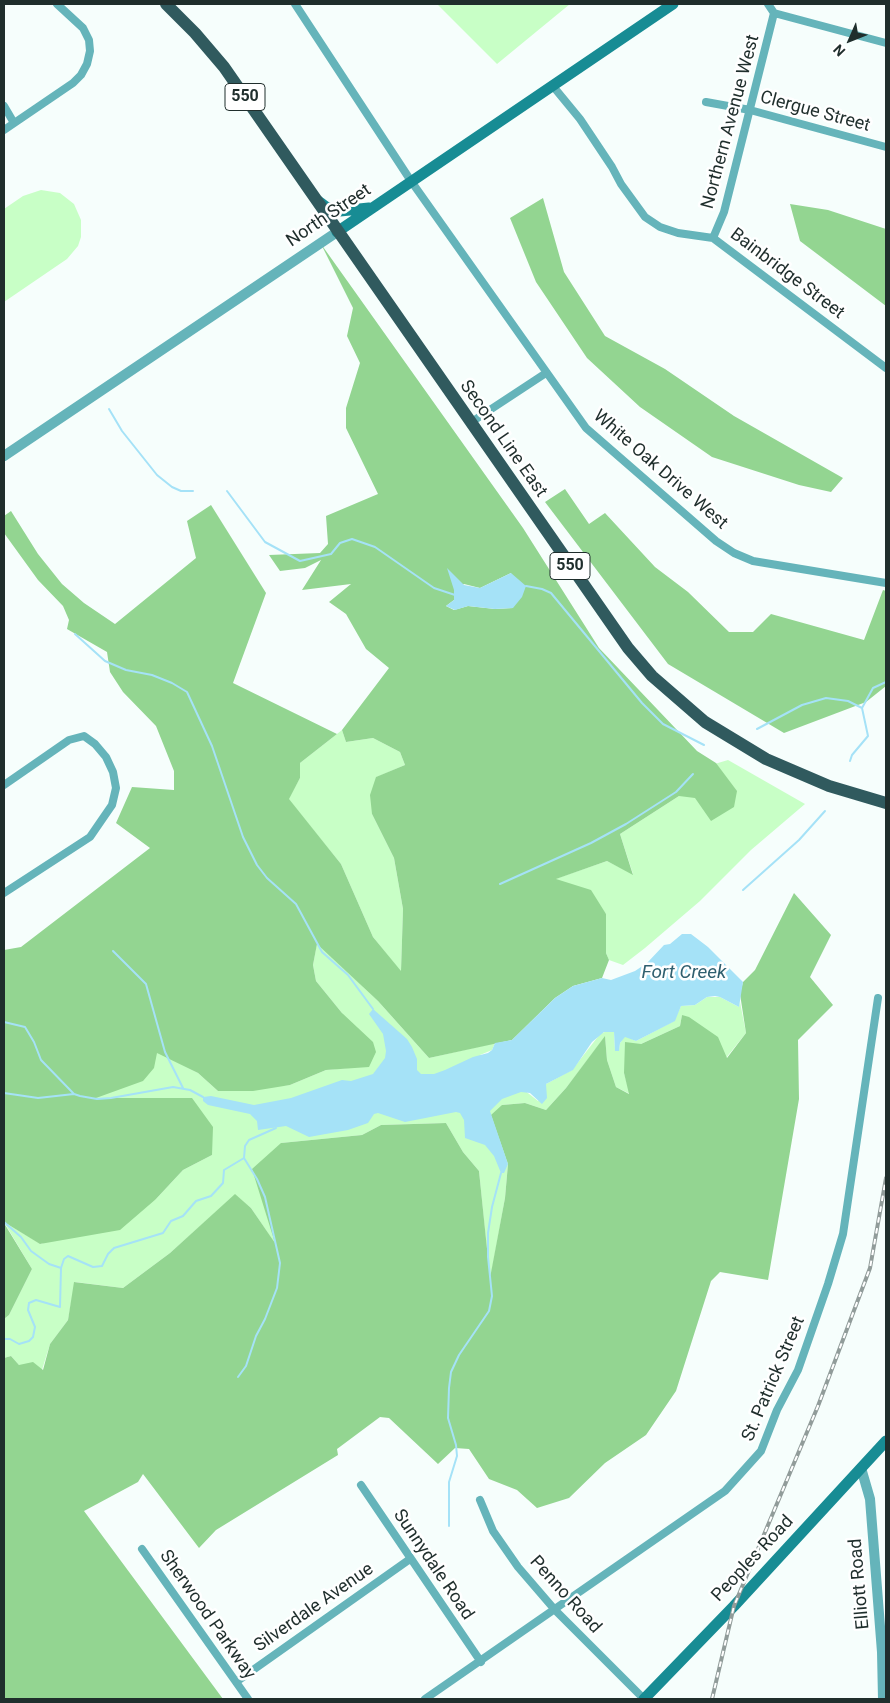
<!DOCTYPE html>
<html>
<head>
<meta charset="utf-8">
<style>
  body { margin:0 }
  #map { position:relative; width:890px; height:1703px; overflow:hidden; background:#f6fefc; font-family:Roboto,sans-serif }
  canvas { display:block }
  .frame { position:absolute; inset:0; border:5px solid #1f2e2c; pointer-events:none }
  .north { position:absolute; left:825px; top:15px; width:50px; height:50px; -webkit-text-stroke:4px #fff; paint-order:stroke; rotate:226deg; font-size:14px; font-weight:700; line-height:20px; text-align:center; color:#1f2e2c }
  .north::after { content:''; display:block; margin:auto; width:18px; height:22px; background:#1f2e2c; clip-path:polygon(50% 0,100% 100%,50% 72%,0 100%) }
</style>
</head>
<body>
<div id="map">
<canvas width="890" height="1703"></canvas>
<div class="frame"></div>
<div class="north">N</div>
</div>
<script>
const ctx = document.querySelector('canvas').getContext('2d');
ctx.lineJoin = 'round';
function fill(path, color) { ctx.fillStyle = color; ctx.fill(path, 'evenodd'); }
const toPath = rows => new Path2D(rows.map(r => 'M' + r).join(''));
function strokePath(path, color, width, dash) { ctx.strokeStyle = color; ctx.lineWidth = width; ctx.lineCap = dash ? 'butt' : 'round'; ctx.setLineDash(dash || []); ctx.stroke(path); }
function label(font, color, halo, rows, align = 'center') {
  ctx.font = font + ' Roboto,sans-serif'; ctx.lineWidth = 5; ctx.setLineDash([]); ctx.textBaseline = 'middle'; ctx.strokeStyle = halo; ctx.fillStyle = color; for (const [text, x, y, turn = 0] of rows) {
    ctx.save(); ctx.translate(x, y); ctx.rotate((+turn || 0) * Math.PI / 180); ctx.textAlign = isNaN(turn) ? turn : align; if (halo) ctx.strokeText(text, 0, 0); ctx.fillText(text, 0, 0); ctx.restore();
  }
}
fill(toPath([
  [437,4,570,4,497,64],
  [41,190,60,193,74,204,81,220,81,237,78,246,67,259,4,302,4,209,23,196],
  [342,730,346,742,373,738,400,752,405,765,377,777,372,814,394,858,403,909,401,972,373,937,341,864,288,799,300,778,300,763],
  [728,760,805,804,751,850,700,901,645,948,623,965,609,960,606,953,606,914,555,879,607,861,633,874,620,834,679,796,708,766],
  [317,943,378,1001,429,1058,495,1043,492,1050,480,1055,538,1101,545,1090,546,1084,572,1070,600,1034,607,1031,614,1032,615,1050,619,1050,620,1043,625,1036,636,1041,674,1021,681,1006,695,1005,707,997,720,997,739,1007,740,1002,746,1033,726,1058,682,1015,680,1026,641,1044,624,1073,630,1094,616,1087,607,1060,605,1037,566,1088,546,1110,525,1103,502,1105,508,1164,505,1198,490,1281,479,1171,463,1152,446,1123,381,1125,362,1135,281,1143,276,1245,251,1208,235,1195,170,1253,123,1288,75,1282,68,1320,50,1344,42,1370,19,1365,11,1356,4,1358,4,1319,9,1315,32,1269,4,1222,41,1244,156,1199,183,1170,212,1155,94,1099,157,1052,198,1073,218,1091,290,1085,326,1070,369,1066,342,1013,316,981,313,965]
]), '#c8ffc6');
fill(toPath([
  [543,198,564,272,605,336,665,369,734,416,843,478,831,492,799,485,712,457,640,407,587,358,536,282,510,218],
  [790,204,828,210,886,229,886,306,800,241],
  [321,244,523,528,599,648,697,751,716,763,737,791,734,807,711,821,695,798,679,796,620,834,633,875,607,861,556,879,591,890,606,914,606,953,609,960,602,978,573,986,555,998,512,1040,429,1058,378,1001,317,944,313,965,316,981,342,1013,373,1042,376,1052,369,1067,326,1070,290,1085,253,1091,218,1091,198,1073,157,1053,154,1068,143,1081,96,1098,192,1098,213,1127,212,1155,183,1170,156,1199,120,1230,40,1244,4,1222,4,950,21,947,150,848,116,823,132,787,174,790,174,771,156,726,123,692,110,672,107,652,67,629,69,620,63,606,38,580,4,533,4,516,11,511,38,554,62,584,84,603,115,624,196,558,187,521,211,505,266,593,233,683,337,734,300,763,300,778,289,799,341,864,373,937,401,971,403,909,394,858,372,814,370,795,376,777,405,765,400,752,373,738,346,742,342,730,389,668,366,649,346,614,329,602,351,584,302,590,321,560,305,568,280,571,269,555,320,553,328,544,326,516,378,494,346,428,346,408,360,363,347,336,353,308],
  [511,573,513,608,495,609,468,606,454,610,446,606,454,600,454,590,464,584,480,588],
  [565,489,589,524,605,513,655,567,688,592,729,632,753,632,771,614,864,640,883,590,886,591,886,686,866,702,784,733,668,664,545,502],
  [794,893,831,935,810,977,833,1005,798,1040,799,1099,768,1280,720,1272,711,1281,676,1391,646,1435,605,1463,569,1498,537,1508,517,1490,489,1479,469,1449,455,1448,438,1464,389,1418,380,1417,337,1449,338,1455,216,1530,199,1548,143,1474,138,1482,84,1511,223,1699,4,1699,4,1358,11,1356,19,1365,33,1362,43,1370,50,1344,68,1320,74,1282,123,1288,170,1253,235,1194,251,1208,275,1243,252,1169,281,1143,362,1135,381,1125,446,1123,463,1152,479,1171,490,1278,505,1198,508,1164,491,1115,502,1105,525,1103,546,1110,566,1088,605,1036,607,1060,616,1087,629,1094,624,1073,625,1042,641,1044,680,1026,682,1015,689,1017,718,1037,727,1058,746,1033,740,994,743,982,755,970],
  [4,1223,32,1269,9,1315,4,1319]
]), '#93d591');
fill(toPath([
  [447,568,464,585,480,588,511,573,526,586,522,597,513,608,495,609,468,606,455,610,446,606,454,600,454,590],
  [682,934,691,934,708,947,743,982,739,1007,720,997,715,996,707,997,695,1005,681,1006,675,1021,636,1041,625,1037,620,1043,619,1051,615,1051,614,1032,604,1032,592,1042,573,1070,546,1084,547,1098,542,1104,530,1093,521,1092,502,1099,490,1111,508,1164,504,1173,501,1173,494,1156,485,1145,465,1138,464,1120,460,1113,456,1112,405,1122,378,1113,374,1114,368,1123,348,1130,309,1137,286,1126,258,1130,257,1121,250,1114,208,1105,203,1101,203,1097,211,1096,254,1105,291,1098,342,1080,351,1081,373,1074,385,1058,386,1051,383,1034,369,1014,373,1009,407,1039,412,1047,417,1059,417,1070,421,1074,434,1074,445,1070,473,1057,488,1053,492,1050,495,1043,512,1040,555,998,573,986,602,978,611,980,635,971,647,963,664,945,670,944]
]), '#a5e2f7');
strokePath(toPath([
  [109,409,122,431,157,475,172,487,181,491,193,491],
  [227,491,265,542,300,561,331,554,340,543,352,539,375,547,434,588,455,595],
  [526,586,542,589,551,593,642,703,663,724,704,745],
  [75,634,105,661,126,670,152,675,172,683,187,692,212,746,243,837,257,865,267,878,296,904,322,952,348,975,373,1009],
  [757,729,802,705,826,698,848,701,862,708],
  [850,761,852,755,868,736,862,708,873,688,886,682],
  [500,884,591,843,626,824,676,792,693,774],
  [743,890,799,840,825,811],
  [113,951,146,984,165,1052,183,1088],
  [4,1022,25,1027,34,1042,41,1060,74,1094,80,1096,97,1099,111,1098,173,1087,190,1090,203,1097],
  [4,1093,38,1098,74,1094],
  [244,1158,245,1146,249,1140,276,1128],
  [4,1222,21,1237,31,1251,49,1264,61,1268],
  [4,1339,10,1339,19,1344,29,1341,33,1337,35,1327,28,1310,29,1303,36,1300,60,1307,61,1268,64,1259,68,1256,93,1267,102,1266,108,1254,114,1248,163,1233,171,1221,183,1216,196,1201,211,1196,223,1183,224,1170,244,1158],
  [238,1377,246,1366,256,1336,265,1319,277,1288,280,1263,265,1197,257,1179,244,1158],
  [449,1526,449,1482,457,1456,456,1445,448,1418,449,1388,451,1372,459,1355,489,1311,492,1296,488,1257,488,1233,492,1207,501,1173]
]), '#a5e2f7', 2);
strokePath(toPath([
  [295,4,411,181,586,428,716,541,734,553,753,561,886,583],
  [768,4,774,13],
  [774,13,886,43],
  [552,85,580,119,612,167,621,184,645,217,660,227,678,233,713,238,886,368],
  [706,102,750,110,886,147],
  [4,106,14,123],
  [4,130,73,83,81,75,87,64,90,51,89,40,83,28,57,4],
  [713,238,724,212,774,13],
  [470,423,546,373],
  [4,785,69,740,84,736,95,744,106,757,113,772,116,788,112,805,90,837,4,893],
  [361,1485,481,1662],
  [480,1500,493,1531,518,1567,555,1610,644,1699],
  [142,1549,248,1699],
  [236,1682,410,1559],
  [425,1699,725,1491,761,1451,777,1410,798,1370,828,1284,843,1234,878,998]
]), '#65b4ba', 8);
strokePath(toPath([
  [4,456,337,232],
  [861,1468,870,1499,882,1652,883,1699]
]), '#65b4ba', 10);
strokePath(toPath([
  [318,201,326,207,340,211,369,208],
  [337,232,673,4],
  [644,1699,734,1606,886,1441]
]), '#178c94', 11);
strokePath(toPath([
  [166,4,195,33,224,67,628,648,652,676,705,722,766,759,829,786,886,803]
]), '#305a5e', 12);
const rail = toPath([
  [712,1699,734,1606,818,1406,870,1268,886,1178]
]);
strokePath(rail, '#919c9a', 4);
strokePath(rail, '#fff', 2, [5.5]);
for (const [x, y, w] of [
  [245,97,40],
  [570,566,40]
]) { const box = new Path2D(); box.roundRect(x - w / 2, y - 13.5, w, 27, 4); ctx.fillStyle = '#fff'; ctx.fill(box); strokePath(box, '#1f2e2c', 1); }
label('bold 16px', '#1f2e2c', null, [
  ["550",245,97],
  ["550",570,566]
]);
label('18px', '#1f2e2c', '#fff', [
  ["Clergue Street",815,112,15],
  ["Northern Avenue West",731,122,-75],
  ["North Street",329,216,-34],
  ["Bainbridge Street",787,274,37],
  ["Second Line East",503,439,55],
  ["White Oak Drive West",660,470,41],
  ["St. Patrick Street",774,1379,-67],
  ["Peoples Road",753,1559,-47],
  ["Sunnydale Road",433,1565,56],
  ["Elliott Road",860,1584,-95],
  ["Penno Road",565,1595,48],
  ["Silverdale Avenue",314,1608,-35],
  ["Sherwood Parkway",207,1615,55]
]);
label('italic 19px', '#2f5f6f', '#fff', [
  ["Fort Creek",684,973]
]);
</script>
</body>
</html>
